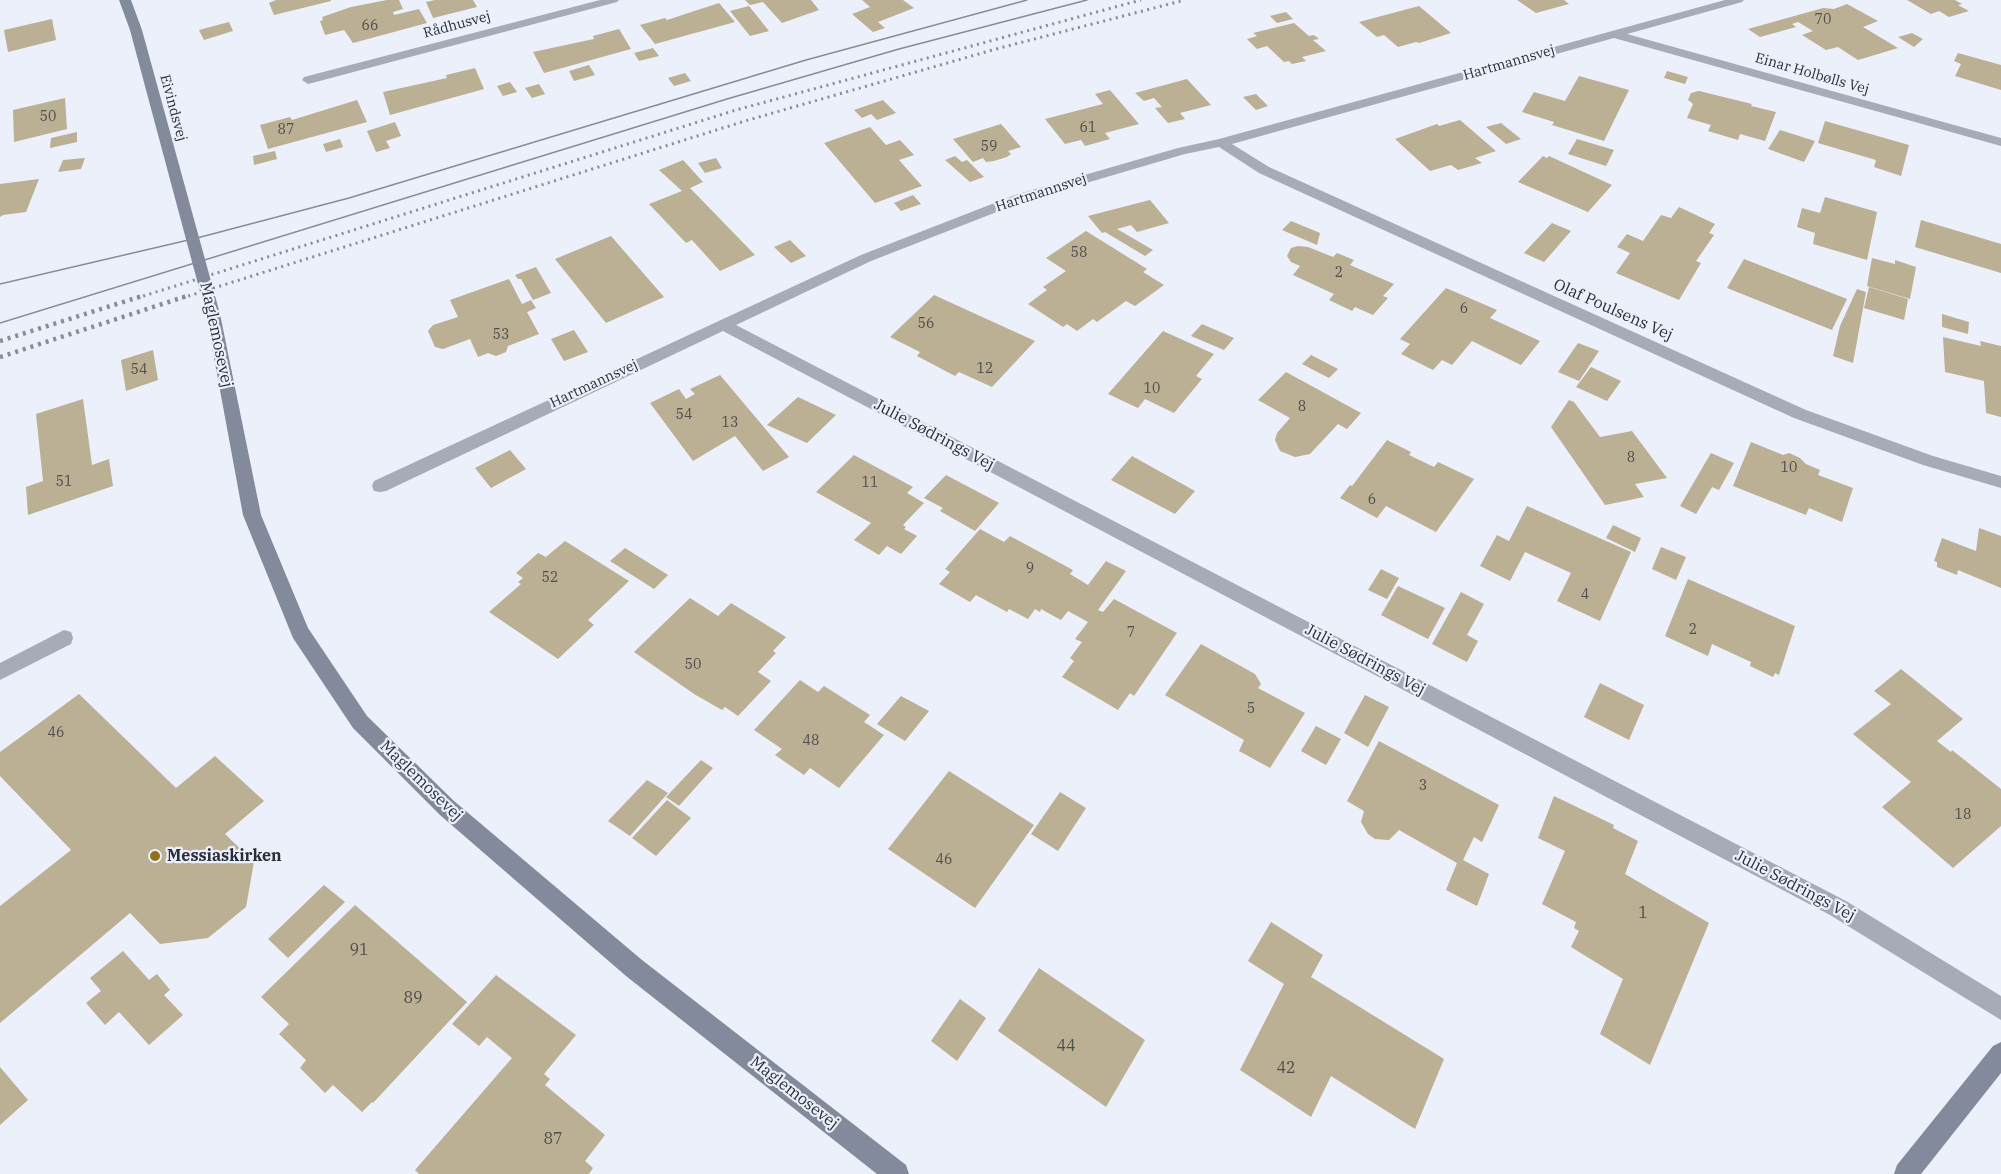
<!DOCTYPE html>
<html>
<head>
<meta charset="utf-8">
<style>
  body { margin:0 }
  canvas { display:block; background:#ebf0fb }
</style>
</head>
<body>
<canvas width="2001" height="1174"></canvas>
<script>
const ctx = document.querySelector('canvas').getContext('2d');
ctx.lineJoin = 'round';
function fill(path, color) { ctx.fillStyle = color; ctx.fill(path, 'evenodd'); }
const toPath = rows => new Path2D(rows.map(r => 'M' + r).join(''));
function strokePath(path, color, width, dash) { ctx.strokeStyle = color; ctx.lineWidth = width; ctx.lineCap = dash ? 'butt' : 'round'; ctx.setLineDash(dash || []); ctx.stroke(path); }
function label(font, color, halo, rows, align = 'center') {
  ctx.font = font + ' "IBM Plex Serif",serif'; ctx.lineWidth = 4.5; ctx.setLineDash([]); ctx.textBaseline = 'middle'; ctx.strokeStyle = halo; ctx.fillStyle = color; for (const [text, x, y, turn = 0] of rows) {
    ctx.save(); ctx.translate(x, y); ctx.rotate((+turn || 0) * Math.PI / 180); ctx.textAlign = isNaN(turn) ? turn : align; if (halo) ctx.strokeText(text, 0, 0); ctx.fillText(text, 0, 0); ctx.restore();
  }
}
fill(toPath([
  [276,0,331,0,331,1,274,15,269,3],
  [387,0,399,0,403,9,393,12,394,15,419,9,427,23,353,43,344,30,325,35,320,21,323,20,322,17,351,7],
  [435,0,473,0,477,7,433,18,426,2],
  [745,0,811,0,819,10,782,23,763,2,750,5],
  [862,0,903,0,914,8,878,22,885,28,873,32,852,14,870,7],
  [1517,0,1564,0,1569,4,1536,13],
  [1907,0,1955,0,1962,4,1958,5,1969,11,1949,17,1939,11,1931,14],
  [719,3,735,22,655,44,640,25,665,18,667,20],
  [1847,4,1878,21,1863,27,1898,48,1858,60,1838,47,1826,50,1802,35,1813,31,1798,22,1792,24,1796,27,1760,37,1748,29,1823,8,1834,9],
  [749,6,769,31,750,36,730,11],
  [1419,6,1451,33,1419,43,1416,42,1398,47,1384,35,1377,37,1359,22],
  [1286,12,1293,19,1277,23,1270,16],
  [52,19,56,40,8,52,4,30],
  [229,22,233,31,204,40,199,30],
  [1294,23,1309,36,1314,35,1319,39,1313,40,1326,51,1302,57,1306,61,1292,64,1289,61,1284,62,1267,46,1257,49,1247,39,1257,36,1253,33],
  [619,29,631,49,544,73,533,52,594,39,593,36],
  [1912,33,1923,39,1914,47,1898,37],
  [653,48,659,56,639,61,634,53],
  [1958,53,2001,65,2001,90,1955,76,1961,64,1954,61],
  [589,65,595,75,574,81,569,71],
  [475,68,484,89,390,115,383,92,447,78,446,75],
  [1667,71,1688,77,1685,84,1664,78],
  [685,73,691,81,674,86,668,78],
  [1579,76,1629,90,1604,141,1552,125,1554,122,1522,112,1534,92,1565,101],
  [1187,79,1211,105,1180,113,1185,119,1168,123,1155,108,1162,107,1154,98,1144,101,1135,93],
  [510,82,517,92,503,96,497,86],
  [539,84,545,94,532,98,525,88],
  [1110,90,1139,124,1105,133,1110,139,1085,146,1081,140,1065,144,1045,119,1103,104,1095,94],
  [1699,91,1752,104,1751,106,1776,112,1765,141,1740,134,1738,140,1708,131,1711,125,1687,118,1693,104,1688,100,1691,93],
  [1256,94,1268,106,1256,110,1243,97],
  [65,98,67,129,14,142,13,110],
  [357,100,367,122,268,149,260,125,290,117,292,120],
  [883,100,896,113,877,120,871,114,862,118,854,110],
  [1460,120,1496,151,1475,158,1482,163,1458,170,1451,165,1430,171,1395,139,1437,124,1439,126],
  [1825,121,1909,145,1901,176,1874,167,1876,160,1818,143],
  [395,122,401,136,386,141,390,148,376,152,367,131],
  [1501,123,1521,139,1506,144,1486,127],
  [1001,124,1021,147,1008,151,1011,154,1007,157,994,161,986,162,983,158,973,162,953,139],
  [870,127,886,145,900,140,914,155,899,160,922,186,875,203,824,143],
  [1780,130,1815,141,1804,162,1768,149],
  [77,132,77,142,50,148,51,138],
  [340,139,343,147,326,152,323,144],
  [1577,139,1614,150,1606,166,1568,154],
  [275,151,277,159,254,165,253,156],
  [955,156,962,162,967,160,984,177,970,182,945,160],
  [1543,156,1547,158,1549,156,1612,185,1588,212,1518,182],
  [85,158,81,169,58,172,63,160],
  [716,158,722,168,705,173,698,163],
  [683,160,703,182,690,188,755,255,720,271,692,240,686,243,649,204,682,191,659,170],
  [39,179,26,212,3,215,0,217,0,184],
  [913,195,921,204,901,211,894,203],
  [1825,197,1877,212,1867,260,1813,244,1815,233,1797,227,1802,208,1820,213],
  [1150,200,1169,223,1137,232,1131,225,1117,229,1153,250,1145,256,1105,232,1102,233,1088,216],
  [1679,207,1715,224,1709,233,1714,235,1696,261,1701,263,1679,300,1616,273,1630,253,1617,247,1627,234,1643,241,1661,215,1671,218],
  [1921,220,2001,244,2001,273,1915,247],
  [1291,221,1320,233,1317,245,1282,230],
  [1552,223,1571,231,1544,262,1524,253],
  [1086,231,1147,269,1143,272,1164,285,1135,306,1126,301,1097,322,1093,319,1077,331,1067,324,1063,327,1028,304,1047,290,1043,287,1066,271,1046,258],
  [611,236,664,297,606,323,555,259],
  [790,240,806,256,791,263,774,247],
  [1298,246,1308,247,1333,257,1337,253,1354,260,1350,265,1394,284,1383,296,1388,298,1373,315,1355,307,1352,311,1329,300,1334,294,1293,275,1300,266,1291,262,1287,256,1291,248],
  [1872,258,1895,264,1895,260,1916,267,1910,299,1867,286],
  [1744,259,1847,299,1832,330,1727,288],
  [536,267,551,293,533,300,521,279,518,279,515,275],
  [509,279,522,304,531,300,536,308,527,312,539,334,508,346,506,352,496,356,488,353,478,357,470,339,443,349,435,347,428,331,433,325,458,317,450,300],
  [1869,287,1908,299,1904,320,1864,308],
  [1446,288,1497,310,1490,318,1540,341,1521,365,1472,341,1452,365,1442,360,1433,370,1401,354,1410,344,1400,339],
  [1857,289,1866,292,1853,363,1833,356,1840,326],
  [934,295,1035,341,992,387,959,372,955,376,917,356,920,352,890,337],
  [1942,314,1969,322,1968,334,1942,327],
  [1202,324,1234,338,1224,350,1191,336],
  [574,330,588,352,564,361,551,339],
  [1163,331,1214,354,1196,376,1202,379,1174,413,1145,399,1138,408,1108,394],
  [1943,337,1981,346,1980,341,2001,346,2001,417,1986,413,1984,381,1945,372],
  [1578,343,1599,351,1579,381,1558,372],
  [153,350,158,380,126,391,121,360],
  [1311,355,1338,369,1329,378,1302,364],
  [1591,367,1621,381,1607,401,1576,387],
  [1286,372,1361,413,1347,429,1338,424,1310,454,1295,457,1280,451,1275,440,1277,433,1290,418,1258,400],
  [720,375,789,457,763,471,735,436,693,461,650,403,679,389,686,399,695,394,690,389],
  [798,397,836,415,807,443,767,425],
  [83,399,92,465,109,459,113,486,28,515,26,487,43,481,36,414],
  [1569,400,1574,402,1600,437,1632,431,1667,478,1635,484,1644,497,1605,505,1551,427],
  [1387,440,1411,452,1409,455,1434,467,1438,462,1474,479,1436,532,1386,506,1377,518,1340,498,1350,485,1352,486],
  [1751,442,1783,455,1789,453,1800,458,1806,464,1820,470,1818,475,1853,488,1842,522,1809,508,1806,515,1733,486],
  [510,450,526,469,491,488,475,468],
  [1711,453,1734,463,1719,490,1712,487,1696,514,1680,506],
  [854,455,913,487,907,493,924,503,903,525,906,527,904,529,917,536,901,554,887,546,879,555,854,540,871,523,816,492],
  [1132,456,1195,491,1175,514,1111,480],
  [946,475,999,503,975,531,940,511,943,508,924,498],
  [1527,506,1631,552,1600,621,1557,601,1571,573,1525,552,1510,581,1480,566,1497,535,1509,541],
  [1613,525,1641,538,1635,552,1606,538],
  [1979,528,2001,536,2001,588,1958,570,1957,575,1937,567,1937,562,1934,561,1942,538,1976,551],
  [980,529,1004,542,1010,536,1073,570,1070,574,1088,585,1106,561,1126,571,1098,610,1103,612,1114,599,1177,633,1134,696,1130,693,1118,710,1062,677,1074,661,1070,658,1082,642,1075,639,1088,622,1068,611,1061,620,1041,609,1040,612,1035,609,1028,619,1009,609,1007,612,976,595,970,602,939,584,950,572,945,569],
  [565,541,629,581,588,620,594,625,558,659,489,612,521,584,518,582,523,578,516,573,538,553,546,557],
  [1661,547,1686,557,1676,580,1652,569],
  [625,548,668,575,654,589,610,561],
  [1381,569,1399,578,1387,599,1368,590],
  [1688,579,1795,626,1779,675,1775,673,1773,677,1750,666,1751,662,1712,644,1708,656,1665,636],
  [1398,586,1445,608,1428,639,1381,615],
  [1461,592,1484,604,1467,635,1478,641,1467,662,1432,644],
  [690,598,718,616,731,603,786,637,773,651,776,653,758,672,771,681,738,716,725,707,722,710,694,694,634,652],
  [1201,644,1255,674,1261,684,1258,688,1305,713,1270,768,1239,751,1244,740,1165,695],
  [1901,669,1963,719,1937,741,1951,752,1952,750,2001,789,2001,826,1953,868,1882,807,1911,782,1853,734,1891,704,1874,691],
  [800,680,818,692,824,686,870,715,864,722,884,735,839,788,810,768,804,775,775,755,782,749,754,730],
  [1600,683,1644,705,1629,740,1584,717],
  [79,694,176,788,215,756,264,801,225,834,254,862,246,907,208,938,160,944,130,913,0,1023,0,906,71,850,0,776,0,752],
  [1365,695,1389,707,1368,747,1344,733],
  [901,696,929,711,905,741,877,724],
  [1316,726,1341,739,1326,765,1301,751],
  [1379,741,1499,805,1482,842,1474,837,1463,860,1489,874,1477,906,1446,890,1457,863,1399,830,1389,840,1375,839,1368,834,1361,822,1364,811,1347,801],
  [701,760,713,768,679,806,666,797],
  [949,771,1034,825,975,908,888,849],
  [647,780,668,793,630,836,608,821],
  [1060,792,1086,808,1058,851,1031,834],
  [1554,796,1614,825,1613,828,1638,841,1625,874,1709,923,1650,1065,1600,1034,1623,979,1571,947,1579,931,1574,928,1576,922,1542,904,1565,851,1538,838],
  [667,800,691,818,656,856,632,838],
  [324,885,345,902,288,958,268,939],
  [355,905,467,1002,373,1103,372,1102,362,1112,333,1085,325,1093,300,1068,306,1060,279,1034,289,1024,261,997],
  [1271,922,1323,955,1311,977,1444,1059,1415,1129,1331,1076,1311,1117,1240,1070,1284,984,1248,961],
  [123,951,149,980,157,974,170,990,164,995,183,1015,149,1045,119,1012,105,1025,86,1003,101,991,90,978],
  [1039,968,1145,1040,1106,1107,998,1031],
  [496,975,576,1035,544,1074,550,1079,545,1085,605,1135,585,1161,593,1168,589,1174,419,1174,415,1170,512,1058,487,1037,479,1046,452,1024],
  [960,999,986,1018,957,1061,931,1041],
  [0,1067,28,1100,0,1125]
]), '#bbaf94');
fill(toPath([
  [600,0,619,0,617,2,312,83,308,84,302,80,304,77,600,0],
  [1725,0,1744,0,1742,2,1627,34,2001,138,2001,146,1614,38,1232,144,1269,167,1806,410,1933,456,2001,476,2001,488,1923,465,1794,418,1259,173,1219,147,1185,154,1025,201,871,261,736,325,1846,901,2001,996,2001,1020,1830,915,723,331,386,491,380,492,374,491,372,486,374,481,861,255,1015,195,1178,148,1219,139,1725,0],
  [64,630,71,632,73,638,71,644,0,680,0,663,64,630]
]), '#a6abb7');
fill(toPath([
  [119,0,131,0,142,30,220,314,261,515,308,628,367,716,454,801,642,960,906,1165,909,1174,877,1174,626,976,440,815,353,728,293,638,243,515,206,314,130,30,119,0],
  [2001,1042,2001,1073,1921,1174,1894,1174,1897,1165,1993,1046,2001,1042]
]), '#838a9b');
strokePath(toPath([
  [0,284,197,238,349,198,806,60,1027,0],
  [0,323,727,99,899,49,1087,0]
]), '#878c96', 1.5);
strokePath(toPath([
  [137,298,736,110,1141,0],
  [182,298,745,121,996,49,1185,0]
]), '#878c96', 3, [2, 4.5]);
strokePath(toPath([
  [0,341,142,296],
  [0,357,187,296]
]), '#878c96', 4.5, [3, 5]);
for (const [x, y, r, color] of [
  [155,856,6,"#927117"]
]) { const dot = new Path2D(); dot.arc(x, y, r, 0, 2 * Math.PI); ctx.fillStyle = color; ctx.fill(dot); strokePath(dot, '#ebf0fb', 2); }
label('14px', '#4e4e4f', null, [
  ["70",1823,20],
  ["66",370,26],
  ["50",48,117],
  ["61",1088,128],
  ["87",286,130],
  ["59",989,147],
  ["58",1079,253],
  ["2",1339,273],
  ["6",1464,309],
  ["56",926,324],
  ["53",501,335],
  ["12",985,369],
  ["54",139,370],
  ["10",1152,389],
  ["8",1302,407],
  ["54",684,415],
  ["13",730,423],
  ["8",1631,458],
  ["10",1789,468],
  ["51",64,482],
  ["11",870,483],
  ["6",1372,500],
  ["9",1030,569],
  ["52",550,578],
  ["4",1585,595],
  ["2",1693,630],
  ["7",1131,633],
  ["50",693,665],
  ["5",1251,709],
  ["46",56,733],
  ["48",811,741],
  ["3",1423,786],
  ["18",1963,815],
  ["46",944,860]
]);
label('14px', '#2a2e38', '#ebf0fb', [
  ["Rådhusvej",457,25,-15],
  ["Hartmannsvej",1509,63,-16],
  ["Einar Holbølls Vej",1812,74,16],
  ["Eivindsvej",173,108,75],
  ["Hartmannsvej",1041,193,-18],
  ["Hartmannsvej",594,384,-25]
]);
label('16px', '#2a2e38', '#ebf0fb', [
  ["Olaf Poulsens Vej",1613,310,24],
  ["Maglemosevej",216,335,78],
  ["Julie Sødrings Vej",934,435,28],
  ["Julie Sødrings Vej",1365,660,28],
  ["Maglemosevej",421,781,44],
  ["Julie Sødrings Vej",1795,886,28],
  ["Maglemosevej",794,1093,38]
]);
label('bold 16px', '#2a2e38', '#ebf0fb', [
  ["Messiaskirken",167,856]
], 'left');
label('16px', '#4e4e4f', null, [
  ["1",1643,913],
  ["91",359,950],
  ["89",413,998],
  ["44",1066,1046],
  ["42",1286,1068],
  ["87",553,1139]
]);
</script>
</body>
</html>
